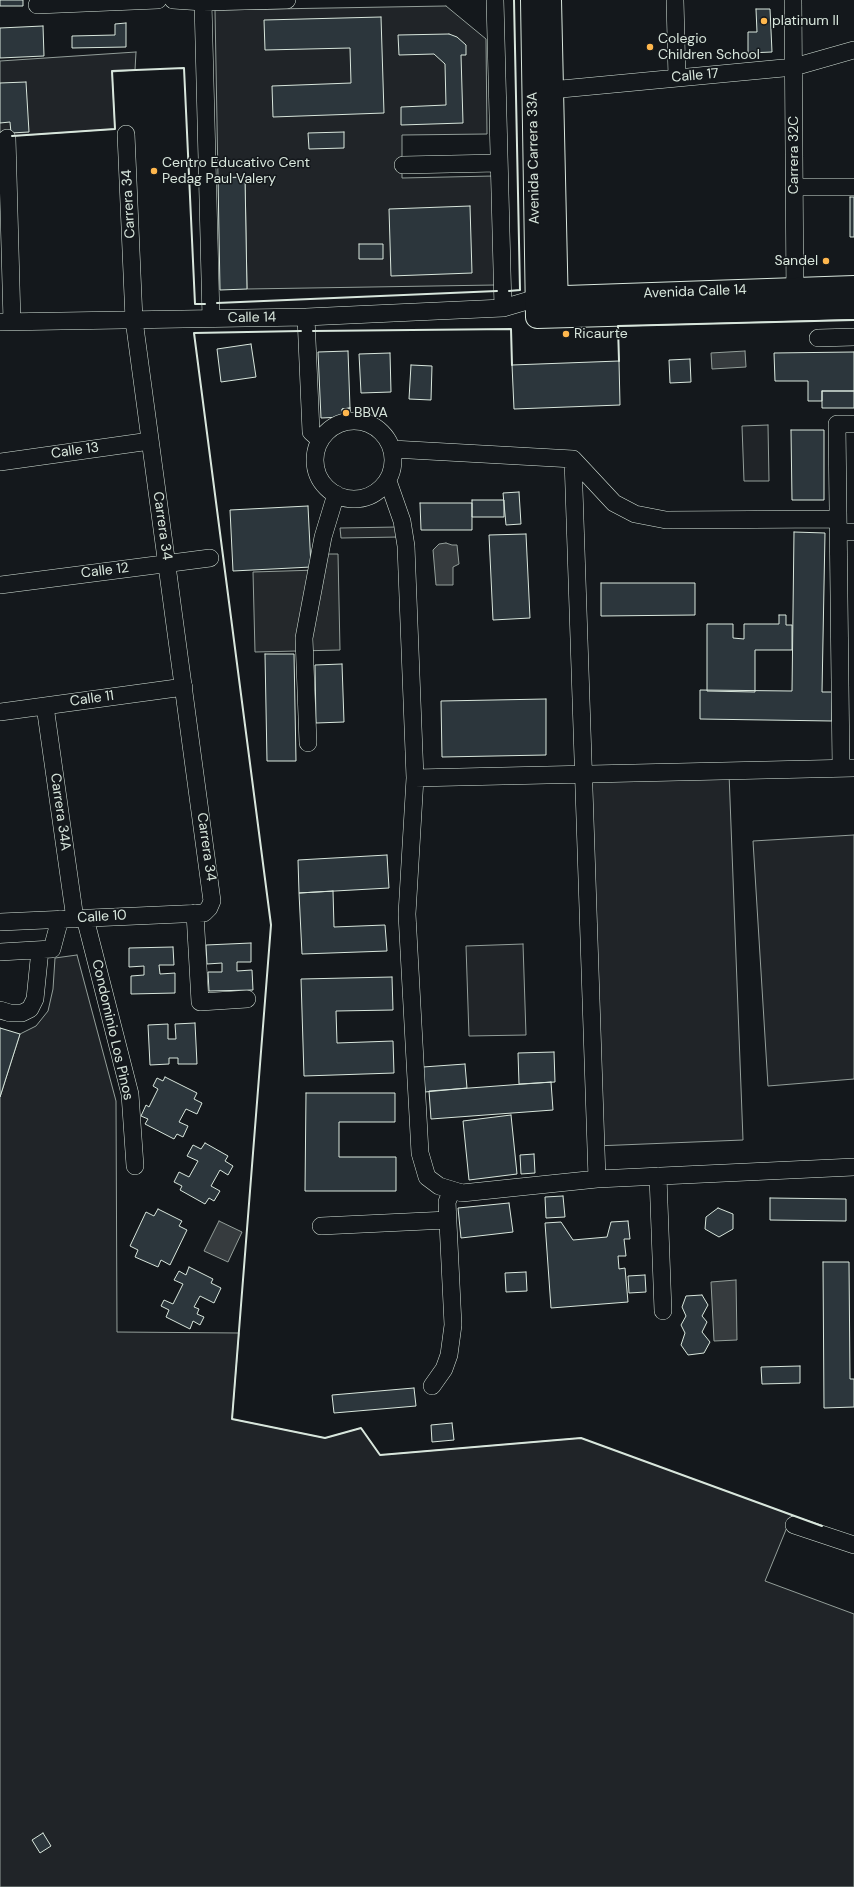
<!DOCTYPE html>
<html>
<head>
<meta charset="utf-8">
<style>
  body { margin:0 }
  canvas { display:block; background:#14181c }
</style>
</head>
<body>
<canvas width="854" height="1887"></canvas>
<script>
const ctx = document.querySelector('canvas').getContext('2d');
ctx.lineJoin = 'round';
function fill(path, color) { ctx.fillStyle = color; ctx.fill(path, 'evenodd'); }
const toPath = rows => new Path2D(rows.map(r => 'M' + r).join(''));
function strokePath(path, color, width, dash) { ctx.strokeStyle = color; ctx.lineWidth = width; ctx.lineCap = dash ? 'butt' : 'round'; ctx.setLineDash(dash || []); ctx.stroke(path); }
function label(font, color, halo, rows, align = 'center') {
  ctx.font = font + ' "DM Sans",sans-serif'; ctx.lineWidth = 3; ctx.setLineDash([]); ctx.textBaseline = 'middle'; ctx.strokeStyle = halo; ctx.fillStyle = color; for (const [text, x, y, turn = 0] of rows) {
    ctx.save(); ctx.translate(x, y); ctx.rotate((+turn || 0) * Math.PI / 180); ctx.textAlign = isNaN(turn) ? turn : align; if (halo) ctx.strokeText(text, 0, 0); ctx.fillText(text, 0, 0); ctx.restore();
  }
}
const green = toPath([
  [446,6,486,39,487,134,402,135,402,178,493,176,495,285,247,289,245,177,218,178,215,10,446,6],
  [136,52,135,70,112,72,115,129,0,137,0,61,136,52],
  [768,425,769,481,744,481,742,426,768,425],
  [729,773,743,1140,595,1146,582,779,729,773],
  [854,835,854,1079,768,1086,753,841,854,835],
  [523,944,526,1035,469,1036,466,946,523,944],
  [77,955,116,1101,117,1332,239,1333,232,1419,325,1438,361,1428,380,1455,581,1438,792,1515,765,1581,854,1614,854,1887,0,1887,0,1097,20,1034,36,1026,48,1011,53,989,55,958,77,955]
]);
fill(green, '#202428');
strokePath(green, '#939e99', 1);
const parking = toPath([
  [398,527,399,537,341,538,340,528,398,527],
  [317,554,338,554,340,650,255,652,253,572,317,570,317,554]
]);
fill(parking, '#24282b');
strokePath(parking, '#939e99', 1);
const water = toPath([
  [745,351,746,367,712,369,711,353,745,351],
  [446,543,452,545,457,545,459,564,453,567,453,585,436,585,433,550,439,544,446,543],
  [219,1221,242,1232,228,1262,204,1251,219,1221],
  [736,1280,737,1340,714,1341,711,1282,736,1280]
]);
fill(water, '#363b3e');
strokePath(water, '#939e99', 1);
const building = toPath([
  [0,0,23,0,23,6,0,6,0,0],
  [756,9,770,9,772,52,748,53,748,32,757,32,756,9],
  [381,17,384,113,273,117,272,86,351,83,350,48,265,50,264,20,381,17],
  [126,23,126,47,72,48,72,36,115,35,115,24,126,23],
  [43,26,44,56,0,58,0,28,43,26],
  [449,34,457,37,466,45,466,55,461,55,463,123,401,125,401,107,446,105,445,64,434,54,399,55,398,35,449,34],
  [26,82,29,132,11,133,10,122,0,123,0,83,26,82],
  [344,132,344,148,309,149,308,133,344,132],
  [245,177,247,289,220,290,218,178,245,177],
  [850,197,854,197,854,237,850,237,850,197],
  [470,206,472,273,391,276,389,209,470,206],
  [359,244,383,244,383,259,359,259,359,244],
  [251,344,256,377,221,382,217,349,251,344],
  [348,351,350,408,342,409,343,417,321,418,318,352,348,351],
  [854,352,854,391,822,391,822,401,808,401,808,381,775,381,774,353,854,352],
  [390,353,391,392,361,393,359,354,390,353],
  [690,359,691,382,670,383,669,360,690,359],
  [619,361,620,405,514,409,512,365,619,361],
  [411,365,432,366,431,400,409,399,411,365],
  [822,391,854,391,854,408,822,408,822,391],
  [350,408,351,417,343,417,342,409,350,408],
  [791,430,824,430,824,500,792,500,791,430],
  [519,492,521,524,506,525,503,493,519,492],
  [472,500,504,500,504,517,472,517,472,500],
  [420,503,472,503,472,530,421,530,420,503],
  [308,506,311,567,233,571,230,510,308,506],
  [794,532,825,533,822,692,832,692,832,721,700,719,700,690,792,691,794,532],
  [526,534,530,618,493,620,489,535,526,534],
  [601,583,695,583,695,615,601,616,601,583],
  [779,615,786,615,786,625,792,625,792,650,755,650,755,692,707,691,707,624,733,624,733,638,744,639,744,624,779,624,779,615],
  [265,654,294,654,296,761,267,761,265,654],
  [342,664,344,722,316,723,315,665,342,664],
  [546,699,546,755,442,757,441,701,546,699],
  [387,855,389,888,299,893,298,860,387,855],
  [333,891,334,927,385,925,387,951,302,954,299,893,333,891],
  [251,943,251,962,237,962,237,971,252,970,253,990,209,991,208,972,222,972,222,963,207,964,206,945,251,943],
  [173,947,174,965,159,965,160,974,175,973,175,993,131,994,131,976,144,975,144,966,129,967,129,948,173,947],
  [392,977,393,1010,336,1011,337,1043,393,1041,394,1073,304,1076,301,979,392,977],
  [195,1023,197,1064,178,1064,178,1058,169,1058,169,1064,150,1065,148,1025,168,1024,168,1039,176,1039,175,1024,195,1023],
  [0,1028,20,1034,0,1097,0,1028],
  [554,1052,555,1082,519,1084,518,1053,554,1052],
  [465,1064,467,1088,425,1092,423,1067,465,1064],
  [165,1077,197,1093,194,1099,202,1103,197,1114,186,1109,179,1122,188,1126,183,1137,177,1134,174,1139,145,1124,148,1119,141,1116,146,1105,149,1107,158,1089,153,1086,157,1078,163,1081,165,1077],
  [551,1082,553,1110,431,1119,429,1091,551,1082],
  [306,1093,395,1093,395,1122,339,1122,339,1157,396,1157,396,1191,305,1191,306,1093],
  [511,1115,517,1174,469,1180,463,1121,511,1115],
  [205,1143,228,1156,225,1161,233,1166,228,1175,220,1170,211,1186,220,1191,214,1201,209,1198,205,1204,180,1190,182,1186,174,1182,179,1172,189,1177,198,1161,187,1156,193,1145,201,1149,205,1143],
  [534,1154,535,1173,521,1174,520,1155,534,1154],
  [563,1196,565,1217,546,1218,545,1197,563,1196],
  [770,1198,846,1199,846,1221,770,1220,770,1198],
  [509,1203,513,1232,461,1238,458,1208,509,1203],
  [718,1208,733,1214,733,1229,719,1237,705,1229,706,1217,718,1208],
  [158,1209,182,1221,179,1226,187,1230,170,1265,161,1260,158,1267,135,1257,138,1250,130,1246,146,1212,154,1216,158,1209],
  [628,1221,630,1239,624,1239,626,1256,618,1256,619,1269,625,1268,628,1302,551,1308,545,1223,561,1222,573,1240,607,1237,611,1222,628,1221],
  [823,1262,849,1262,850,1379,854,1379,854,1407,824,1408,823,1262],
  [189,1267,213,1279,211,1283,221,1288,214,1303,200,1296,194,1307,199,1309,197,1314,204,1317,200,1325,193,1321,190,1329,166,1317,169,1310,161,1306,164,1300,173,1304,183,1284,174,1280,179,1271,186,1275,189,1267],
  [526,1272,527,1291,506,1292,505,1273,526,1272],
  [645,1275,646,1292,629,1293,628,1276,645,1275],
  [702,1295,708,1305,702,1316,707,1322,702,1332,710,1342,704,1353,688,1355,681,1345,685,1333,681,1325,686,1316,682,1307,686,1296,702,1295],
  [800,1366,800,1383,762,1384,761,1367,800,1366],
  [414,1388,416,1406,334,1413,332,1395,414,1388],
  [452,1423,454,1440,432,1442,431,1425,452,1423],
  [43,1833,51,1846,40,1853,32,1840,43,1833]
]);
fill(building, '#2c363c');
strokePath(building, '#d8e6dc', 1);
const minor = toPath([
  [173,0,203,2,287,0],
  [495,0,503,308],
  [675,0,677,78],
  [793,0,795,302],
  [203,2,211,318],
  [37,5,158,0],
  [540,91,794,67,854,50],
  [7,138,12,322],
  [403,165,498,163],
  [794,187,854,187],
  [306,317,311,432,320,440],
  [0,322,306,317,503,308,537,298],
  [818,338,854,337],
  '315 460a39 39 0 1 1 78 0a39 39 0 1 1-78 0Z',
  [392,449,573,459,614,503,635,514,666,520,838,519],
  [573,459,597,1179],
  [0,462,150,441],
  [388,481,402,521,406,546,415,778,407,914,420,1153,427,1177,439,1186,462,1193,597,1179,854,1167],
  [838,532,854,532],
  [0,585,210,558],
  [45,706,75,919],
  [0,712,184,687],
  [308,743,304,638,323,537,336,494],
  [841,768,837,424,854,424],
  [415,778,854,768],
  [195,913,200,1002,247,999],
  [85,918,130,1094,135,1166],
  [0,922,204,913,209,908,212,901,134,320,126,134],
  [0,952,52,949,60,919],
  [0,1010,10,1013,22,1013,30,1009,35,999,40,950],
  [658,1176,663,1311],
  [321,1226,448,1220],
  [432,1386,444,1369,449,1355,453,1325,447,1202,452,1190],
  [794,1525,854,1545]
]);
const major = toPath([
  [532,0,537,317,854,308],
  [550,0,557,311],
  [537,298,854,287]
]);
strokePath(minor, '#d8e6dc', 18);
strokePath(major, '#d8e6dc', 24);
strokePath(minor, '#14181c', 17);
strokePath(major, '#14181c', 22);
strokePath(toPath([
  [12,136,115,129,112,71,184,68,195,304,205,304],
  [509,291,520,290,514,0],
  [217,303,497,291],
  [301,331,194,333,271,925,232,1419,325,1438,361,1428,380,1455,581,1438,822,1526],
  [313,331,511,329,512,365],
  [619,361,618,326,854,320]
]), '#d8e6dc', 2);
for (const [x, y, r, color] of [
  [764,21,4,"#ffb74d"],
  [650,47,4,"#ffb74d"],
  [154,171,4,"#ffb74d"],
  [826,261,4,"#ffb74d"],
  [566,334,4,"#ffb74d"],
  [346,413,4,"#ffb74d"]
]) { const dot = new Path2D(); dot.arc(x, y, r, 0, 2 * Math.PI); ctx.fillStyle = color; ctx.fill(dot); strokePath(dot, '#14181c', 1.5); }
label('14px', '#d8e6dc', '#14181c', [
  ["platinum II",772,21],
  ["Colegio",658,39],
  ["Children School",658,55],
  ["Centro Educativo Cent",162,163],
  ["Pedag Paul Valery",162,179],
  ["Sandel",818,261,"right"],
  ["Ricaurte",574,334],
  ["BBVA",354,413]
], 'left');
label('14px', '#d8e6dc', '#14181c', [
  ["Calle 17",695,76,-5],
  ["Carrera 32C",794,155,-90],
  ["Avenida Carrera 33A",534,158,-91],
  ["Carrera 34",129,204,-93],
  ["Avenida Calle 14",695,292,-2],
  ["Calle 14",252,318,-1],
  ["Calle 13",75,451,-8],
  ["Carrera 34",162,526,82],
  ["Calle 12",105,571,-7],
  ["Calle 11",92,699,-8],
  ["Carrera 34A",60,812,82],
  ["Carrera 34",206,847,82],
  ["Calle 10",102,917,-3],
  ["Condominio Los Pinos",112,1030,77]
]);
</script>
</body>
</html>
